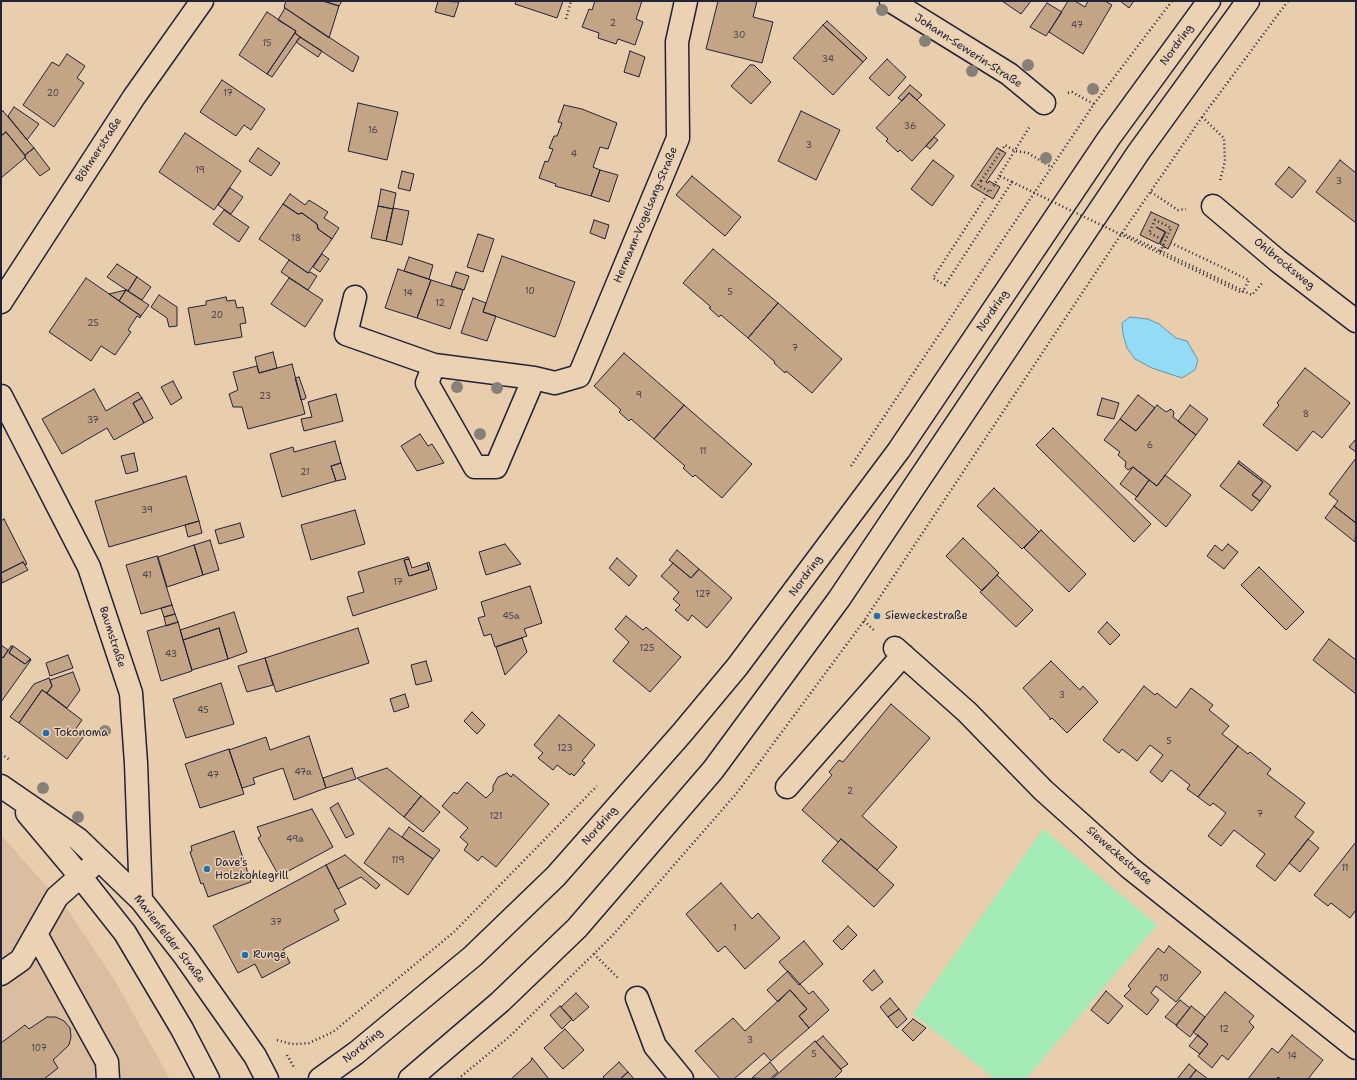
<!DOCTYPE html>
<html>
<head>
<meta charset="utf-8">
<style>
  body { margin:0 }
  #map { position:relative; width:1357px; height:1080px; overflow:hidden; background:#e9cead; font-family:"Shantell Sans",sans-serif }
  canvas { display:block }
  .frame { position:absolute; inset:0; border:2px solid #22223b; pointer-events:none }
</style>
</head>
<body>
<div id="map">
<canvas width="1357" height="1080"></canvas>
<div class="frame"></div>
</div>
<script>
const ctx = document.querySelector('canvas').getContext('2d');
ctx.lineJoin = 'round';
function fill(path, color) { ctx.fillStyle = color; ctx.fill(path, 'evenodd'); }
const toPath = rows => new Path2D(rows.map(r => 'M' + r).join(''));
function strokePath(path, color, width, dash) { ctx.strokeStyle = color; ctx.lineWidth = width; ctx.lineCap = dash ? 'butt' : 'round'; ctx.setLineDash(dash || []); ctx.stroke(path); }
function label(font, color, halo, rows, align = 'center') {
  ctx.font = font + ' "Shantell Sans",sans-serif'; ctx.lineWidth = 3; ctx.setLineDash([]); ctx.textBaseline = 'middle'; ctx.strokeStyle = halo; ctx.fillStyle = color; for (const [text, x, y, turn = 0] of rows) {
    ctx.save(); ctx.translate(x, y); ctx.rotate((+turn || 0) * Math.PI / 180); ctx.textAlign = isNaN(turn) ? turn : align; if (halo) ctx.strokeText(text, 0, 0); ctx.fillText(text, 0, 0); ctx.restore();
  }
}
fill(toPath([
  [1,835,67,909,114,979,170,1079,1,1079]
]), '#dabe9f');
fill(toPath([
  [1043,829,1157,925,1026,1079,995,1079,913,1014]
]), '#a4eab6');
const water = toPath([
  [1130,317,1148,319,1159,324,1176,338,1187,341,1198,360,1195,370,1182,378,1152,368,1135,359,1127,348,1123,334,1122,323,1130,317]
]);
fill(water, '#94dbf6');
strokePath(water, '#6691ab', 1);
const building = toPath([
  [286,1,323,1,339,6,329,38,285,8,284,7,286,1],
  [323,1,342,1,339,6,323,1],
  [438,1,459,2,454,17,435,12,438,1],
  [516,1,563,1,557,18,515,4,516,1],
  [595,1,642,1,636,19,643,22,635,45,618,39,616,44,598,38,599,33,582,27,589,9,592,10,595,1],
  [718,1,757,1,753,17,773,22,762,63,706,49,718,1],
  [1002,1,1031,1,1021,14,1002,1],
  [1068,1,1075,1,1085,7,1088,1,1105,1,1112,5,1083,54,1049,32,1068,1],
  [1120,1,1134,1,1129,8,1120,1],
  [1047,3,1062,12,1046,36,1030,27,1047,3],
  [285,8,359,57,353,72,300,37,295,33,296,31,278,20,285,8],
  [267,12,296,31,267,74,239,55,267,12],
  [827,21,867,58,863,62,823,25,827,21],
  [823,25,863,62,833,95,793,58,823,25],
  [295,33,300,37,272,77,267,74,295,33],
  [300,37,322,51,318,57,296,42,300,37],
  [630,51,645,57,639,77,624,72,630,51],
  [67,54,85,66,77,78,84,83,54,127,23,105,52,62,59,66,67,54],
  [887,59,906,77,889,96,869,78,887,59],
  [750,65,754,65,771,82,751,104,731,86,750,65],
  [222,80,265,109,251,130,244,125,236,136,200,112,222,80],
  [910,85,922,95,917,100,909,93,902,101,898,98,910,85],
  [909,93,945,125,912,161,900,150,898,152,886,141,888,139,876,128,909,93],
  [358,103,398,112,387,160,348,151,358,103],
  [564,105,582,109,617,123,608,149,600,147,593,167,600,170,591,196,555,186,556,184,539,178,545,161,548,162,553,149,549,148,554,136,557,136,562,123,558,122,564,105],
  [14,107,39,124,27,140,8,116,14,107],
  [3,111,34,148,25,155,6,132,1,136,1,112,3,111],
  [801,111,840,130,816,180,778,161,801,111],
  [6,132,26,157,1,178,1,136,6,132],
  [185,133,241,171,214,210,159,172,185,133],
  [934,137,938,140,930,149,926,146,934,137],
  [34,148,50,169,40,176,25,158,25,155,34,148],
  [258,148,280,163,271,176,249,161,258,148],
  [997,148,1006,153,986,182,988,183,989,181,1000,187,993,199,971,186,997,148],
  [933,160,954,176,932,206,911,189,933,160],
  [1340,160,1356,173,1356,223,1316,192,1340,160],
  [1289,167,1306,181,1292,198,1275,184,1289,167],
  [600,170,618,175,609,202,591,196,600,170],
  [402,171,414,174,410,191,398,188,402,171],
  [692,176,741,217,725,236,676,195,692,176],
  [230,188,243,197,231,214,218,205,230,188],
  [381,189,396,193,393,209,378,206,381,189],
  [290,194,305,205,309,200,328,212,324,218,339,228,332,239,318,229,317,224,302,213,298,214,283,204,290,194],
  [283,204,298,214,302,213,317,224,318,229,332,239,308,273,259,239,283,204],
  [378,206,393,209,386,241,371,238,378,206],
  [393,208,409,211,402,245,386,241,393,208],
  [224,210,249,227,239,242,213,224,224,210],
  [1151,212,1179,225,1168,249,1160,244,1166,232,1156,227,1165,232,1159,244,1140,235,1151,212],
  [594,220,609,225,605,239,590,233,594,220],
  [478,234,494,239,483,272,467,267,478,234],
  [713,249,778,303,748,338,721,315,719,317,709,308,711,307,683,283,713,249],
  [322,254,329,259,320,272,313,267,322,254],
  [502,256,575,282,555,337,483,312,502,256],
  [409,257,433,265,429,279,404,271,409,257],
  [289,260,308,273,310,272,317,276,308,290,281,272,289,260],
  [117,264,137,277,128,291,107,277,117,264],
  [398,269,431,280,417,318,385,308,398,269],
  [456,272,469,276,464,290,451,286,456,272],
  [137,277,151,287,142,300,128,291,137,277],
  [86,278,141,316,140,318,137,316,128,330,131,332,115,355,101,346,91,361,49,332,86,278],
  [289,278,323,300,305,327,271,304,289,278],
  [431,280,463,290,450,329,417,318,431,280],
  [126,290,149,305,141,316,119,301,126,290],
  [126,290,119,301,109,294,126,290],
  [159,295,177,307,177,326,169,327,167,318,151,307,159,295],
  [226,297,227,301,235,300,237,308,243,307,246,323,240,324,242,337,195,345,188,308,206,305,206,301,226,297],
  [473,298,486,303,483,312,496,316,487,341,461,333,473,298],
  [778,303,842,359,812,393,786,371,785,373,774,363,775,362,748,338,778,303],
  [273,352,277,368,259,373,255,357,273,352],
  [624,353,684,405,654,439,631,419,629,421,619,412,621,410,594,386,624,353],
  [292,364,305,414,248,429,242,407,233,407,229,394,238,390,233,372,257,366,259,373,292,364],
  [1305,368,1350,403,1322,438,1313,431,1297,451,1263,425,1279,405,1277,403,1305,368],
  [299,377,306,397,305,399,301,400,295,378,299,377],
  [173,381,182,398,171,405,161,387,173,381],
  [94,389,106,411,138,392,142,398,133,403,144,423,114,440,107,428,62,454,42,419,94,389],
  [336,394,343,421,304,431,301,419,312,417,308,402,336,394],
  [1138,395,1155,408,1136,431,1120,419,1138,395],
  [142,398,153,418,144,423,133,403,142,398],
  [1102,398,1119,403,1114,419,1097,415,1102,398],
  [684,405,752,464,722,498,695,475,693,477,683,468,685,466,654,439,684,405],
  [1157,405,1166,412,1171,409,1174,412,1173,417,1196,435,1157,486,1133,467,1128,470,1125,467,1126,462,1118,455,1120,452,1104,440,1120,419,1136,431,1157,405],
  [1190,405,1208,419,1196,435,1178,421,1190,405],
  [1053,428,1151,524,1134,542,1036,445,1053,428],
  [420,434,428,446,432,444,444,463,417,471,401,446,420,434],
  [1356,439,1356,452,1349,447,1356,439],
  [335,441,341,463,331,466,336,481,282,497,270,454,293,447,294,452,335,441],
  [134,453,138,471,126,474,121,456,134,453],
  [1356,458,1356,523,1334,506,1338,501,1329,494,1356,458],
  [1239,461,1271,486,1260,501,1252,495,1263,482,1238,463,1239,461],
  [341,463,346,479,336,481,331,466,341,463],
  [1238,463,1263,482,1252,495,1260,501,1252,511,1220,486,1238,463],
  [1133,467,1149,480,1137,497,1120,484,1133,467],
  [1165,475,1191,495,1166,527,1135,499,1149,480,1157,486,1165,475],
  [186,476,199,521,109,547,95,501,186,476],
  [994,488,1039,532,1022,549,977,506,994,488],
  [1334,506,1356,523,1355,542,1325,518,1334,506],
  [355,510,365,544,311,560,301,525,355,510],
  [4,519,27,564,25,565,23,562,1,573,1,521,4,519],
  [199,521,202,533,188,537,185,525,199,521],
  [240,523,244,537,219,544,215,530,240,523],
  [1041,530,1086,574,1069,592,1024,548,1041,530],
  [963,538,999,573,982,591,946,556,963,538],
  [210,540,219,570,203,575,194,545,210,540],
  [505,544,521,564,486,575,479,552,505,544],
  [1228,544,1238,552,1224,569,1207,556,1215,545,1222,551,1228,544],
  [194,545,203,575,167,587,158,557,194,545],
  [677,550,699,569,691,578,669,560,677,550],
  [157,556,172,605,141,614,126,565,157,556],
  [408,557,409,559,404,560,409,576,429,570,427,563,429,562,437,589,353,616,347,597,364,592,358,572,408,557],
  [617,558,637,576,629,586,609,568,617,558],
  [409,559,412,568,427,563,429,570,409,576,404,560,409,559],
  [23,562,28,570,2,583,1,573,23,562],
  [673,563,691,578,699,569,732,598,707,628,692,615,688,621,675,610,680,605,673,599,679,592,661,576,673,563],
  [1259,567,1304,612,1286,630,1241,585,1259,567],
  [997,575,1033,610,1016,627,980,592,997,575],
  [530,586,542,623,524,629,527,636,495,647,491,634,484,636,478,618,485,616,481,602,530,586],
  [172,605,175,614,164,617,161,608,172,605],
  [234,612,247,652,228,659,219,628,183,640,180,630,234,612],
  [175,614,178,622,166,626,164,617,175,614],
  [626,616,643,630,646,627,681,657,650,692,613,661,629,642,615,629,626,616],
  [178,622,192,671,161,681,147,631,178,622],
  [1107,622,1120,635,1110,645,1098,632,1107,622],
  [219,628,228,659,192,670,183,640,219,628],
  [358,628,369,663,276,692,265,658,358,628],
  [522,638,527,652,505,675,496,647,522,638],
  [1329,639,1356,660,1356,694,1313,660,1329,639],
  [1,645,8,650,3,658,1,656,1,645],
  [11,646,13,647,9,653,25,664,30,659,31,660,1,702,1,656,3,658,11,646],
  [13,646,31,659,25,664,9,653,13,646],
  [68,655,73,668,50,676,46,663,68,655],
  [265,658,273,685,247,692,238,666,265,658],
  [426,661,432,681,416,685,411,665,426,661],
  [1051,661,1080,690,1083,686,1098,702,1067,733,1052,718,1050,720,1050,718,1023,688,1051,661],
  [73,672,80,690,67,708,47,693,52,686,50,680,73,672],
  [49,678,52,686,47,693,42,690,19,723,10,717,34,684,49,678],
  [221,683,234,724,186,738,173,699,221,683],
  [1144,686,1155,695,1157,693,1176,708,1191,688,1213,705,1209,710,1229,726,1222,734,1238,746,1198,797,1187,789,1190,785,1171,770,1162,782,1150,772,1163,755,1150,745,1137,761,1122,749,1119,753,1103,740,1144,686],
  [42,690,82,720,75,730,84,736,67,759,19,723,42,690],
  [405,694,409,707,394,712,390,699,405,694],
  [891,704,930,738,862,816,897,847,877,870,841,839,838,842,802,810,832,775,829,772,839,760,843,762,891,704],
  [472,712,485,725,477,734,464,721,472,712],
  [559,715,595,745,582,761,585,763,574,776,571,773,570,775,557,765,553,770,538,758,543,753,534,745,559,715],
  [309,736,326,788,294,800,283,768,253,778,255,784,242,788,229,750,266,737,270,750,309,736],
  [1238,746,1248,754,1250,752,1271,769,1267,774,1305,803,1295,817,1314,832,1275,881,1256,866,1265,854,1234,830,1221,846,1208,836,1226,813,1213,803,1210,806,1198,797,1238,746],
  [229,749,244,794,200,808,185,764,229,749],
  [352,768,356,779,326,788,323,778,352,768],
  [387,768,421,796,404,817,357,778,387,768],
  [507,773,511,777,513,774,549,804,496,867,482,856,478,861,464,850,468,844,460,837,468,828,442,806,454,792,457,794,467,782,486,798,493,791,493,786,498,777,507,773],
  [421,796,440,812,423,832,404,817,421,796],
  [338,803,354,834,346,838,330,808,338,803],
  [312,809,333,847,279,876,258,838,261,836,257,827,312,809],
  [409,827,440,850,433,859,402,837,409,827],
  [389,828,433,859,408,895,364,863,389,828],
  [234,831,251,882,208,897,203,883,201,884,190,852,192,851,191,846,234,831],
  [841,839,894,885,874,907,822,861,841,839],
  [1308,839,1319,848,1300,872,1289,863,1308,839],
  [1356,842,1356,910,1350,918,1331,903,1328,906,1314,895,1356,842],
  [345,855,380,885,376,889,361,877,338,889,326,865,345,855],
  [326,865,346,904,334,910,339,920,283,949,290,963,262,978,255,964,238,973,213,926,326,865],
  [721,883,752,919,758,913,780,938,745,969,725,946,718,952,686,914,721,883],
  [848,926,857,935,842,950,833,941,848,926],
  [804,941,823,964,799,985,779,962,804,941],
  [1169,946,1201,972,1176,1002,1156,986,1151,993,1159,1000,1147,1015,1124,996,1131,989,1128,986,1158,948,1164,953,1169,946],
  [874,970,883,982,872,991,863,981,874,970],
  [788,971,809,994,813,991,829,1010,809,1028,799,1016,807,1009,790,990,778,1002,767,990,788,971],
  [790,990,807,1009,799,1016,809,1028,771,1061,764,1053,734,1079,720,1079,695,1051,733,1018,745,1031,790,990],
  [1106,991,1123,1006,1108,1024,1091,1010,1106,991],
  [1225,992,1254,1016,1249,1022,1254,1027,1228,1060,1222,1055,1212,1068,1198,1056,1208,1044,1193,1032,1225,992],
  [576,993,589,1007,573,1021,561,1007,576,993],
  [890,998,899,1009,888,1017,880,1007,890,998],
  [1180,1000,1190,1008,1176,1025,1165,1017,1180,1000],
  [560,1006,572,1019,562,1029,550,1015,560,1006],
  [1191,1006,1205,1017,1190,1037,1176,1026,1191,1006],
  [899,1009,907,1019,897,1028,888,1017,899,1009],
  [47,1017,56,1017,64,1021,70,1028,71,1037,69,1045,53,1060,58,1068,44,1079,1,1079,1,1043,25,1025,29,1029,47,1017],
  [913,1019,926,1028,913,1041,902,1030,913,1019],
  [565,1029,584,1050,563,1069,544,1048,565,1029],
  [1198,1035,1208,1044,1200,1054,1189,1046,1198,1035],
  [1292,1035,1323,1060,1308,1079,1281,1079,1278,1077,1276,1079,1248,1079,1272,1048,1278,1053,1292,1035],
  [823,1036,848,1064,841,1069,816,1042,823,1036],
  [815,1041,842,1071,834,1079,772,1079,815,1041],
  [532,1058,549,1079,511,1079,531,1061,532,1058],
  [619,1062,628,1072,620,1079,605,1079,603,1077,619,1062],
  [770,1062,778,1072,770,1079,752,1078,770,1062],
  [1189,1064,1196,1070,1189,1079,1177,1079,1189,1064],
  [1196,1070,1208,1079,1189,1079,1196,1070],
  [628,1072,634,1079,620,1079,628,1072]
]);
fill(building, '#c3a485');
strokePath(building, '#22223b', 1);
const minor = toPath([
  [891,1,1009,74,1044,103],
  [1213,206,1278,261,1356,321],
  [355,297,346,334,434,365,534,378,555,383,579,376,678,138,677,42,686,1],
  [1,302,134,97,202,1],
  [434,365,427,383,475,467,496,467,534,378],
  [1,396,89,567,131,693,136,763,141,900],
  [895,648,967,712,1043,790,1130,868,1356,1048],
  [1,786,78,839,141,900,184,955,255,1056,267,1079],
  [787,787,903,655],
  [27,813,80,876,125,933,182,1029,208,1079],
  [36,934,107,1062,108,1079],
  [1,974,21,960,57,897,91,867],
  [637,998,655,1046,682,1079]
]);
const major = toPath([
  [320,1079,356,1053,473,956,556,876,682,733,737,667,899,450,1109,138,1209,1],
  [410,1079,500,1002,577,928,713,770,839,599,1138,153,1248,1]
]);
strokePath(minor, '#22223b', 25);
strokePath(major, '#22223b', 25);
strokePath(toPath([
  [566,19,571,1],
  [1068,93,1072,92,1094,104],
  [1202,117,1224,138,1225,161,1220,181],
  [999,176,1030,126],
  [981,181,1005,145,1015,151,1028,153,1051,167],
  [1151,192,1178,210,1186,209],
  [987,195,933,278,945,285,1012,182,1000,176,992,188],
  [1122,233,1161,251],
  [1162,239,1149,233,1155,220,1168,226],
  [1164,247,1161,251,1252,295,1263,282],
  [851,466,1094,104,1172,1],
  [864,621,875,631],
  [1,754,10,760],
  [594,954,619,979],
  [277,1040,291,1044,299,1044,309,1043,333,1032,454,932,597,786],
  [287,1055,295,1069],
  [458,1079,509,1037,612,936,736,794,864,621,1122,233,1202,117,1288,1]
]), '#22223b', 2.5, [1, 3]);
strokePath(minor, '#ebd2b3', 22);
strokePath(major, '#ebd2b3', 22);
strokePath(toPath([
  [981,181,978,185,990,192,992,188],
  [1012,182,1242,293,1249,280,1171,243],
  [1160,252,1171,228,1168,226]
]), '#22223b', 2.5, [1, 3]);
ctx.fillStyle = '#878078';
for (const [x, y] of [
  [882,10],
  [925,41],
  [1028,65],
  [972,71],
  [1093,89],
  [1046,158],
  [457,387],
  [497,388],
  [480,434],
  [105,731],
  [43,788],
  [78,817]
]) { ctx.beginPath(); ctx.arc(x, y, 6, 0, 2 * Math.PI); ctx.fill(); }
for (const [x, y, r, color] of [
  [877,616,4,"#1f6fb2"],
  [46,733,4,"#1f6fb2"],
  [207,869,4,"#1f6fb2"],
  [245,955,4,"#1f6fb2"]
]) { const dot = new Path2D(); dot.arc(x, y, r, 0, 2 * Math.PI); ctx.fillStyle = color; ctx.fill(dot); strokePath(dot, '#ebd2b3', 1.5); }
label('9px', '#4a424e', null, [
  ["2",613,24],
  ["47",1077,26],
  ["30",739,36],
  ["15",267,44],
  ["34",828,60],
  ["20",53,94],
  ["17",228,94],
  ["36",910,127],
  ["16",373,131],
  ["3",809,146],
  ["4",574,155],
  ["19",200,171],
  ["3",1339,182],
  ["18",296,239],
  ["10",530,292],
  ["5",730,293],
  ["14",408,294],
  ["12",440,304],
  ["20",217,316],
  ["25",93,324],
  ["7",795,349],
  ["9",639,396],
  ["23",265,397],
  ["8",1306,415],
  ["37",93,421],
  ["6",1150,446],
  ["11",703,452],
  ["21",305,473],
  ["39",147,511],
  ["41",147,576],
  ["17",398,583],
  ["127",703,595],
  ["45a",511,617],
  ["125",647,649],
  ["43",171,655],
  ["3",1062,696],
  ["45",203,711],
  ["5",1169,742],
  ["123",565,749],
  ["47a",303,773],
  ["47",213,776],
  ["2",850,792],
  ["7",1260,815],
  ["121",496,817],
  ["49a",295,840],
  ["119",398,861],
  ["11",1345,869],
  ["37",276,923],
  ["1",735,929],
  ["10",1164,979],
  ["12",1224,1030],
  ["3",750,1041],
  ["107",39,1049],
  ["5",814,1055],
  ["14",1292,1057]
]);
label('11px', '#22223b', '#ebd2b3', [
  ["Nordring",1177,45,-54],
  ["Johann-Sewerin-Straße",968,51,33],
  ["Böhmerstraße",99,150,-57],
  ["Hermann-Vogelsang-Straße",646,215,-67],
  ["Ohlbrocksweg",1284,264,39],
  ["Nordring",993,311,-56],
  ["Nordring",806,576,-54],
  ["Baumstraße",112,637,72],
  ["Nordring",600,826,-49],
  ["Sieweckestraße",1119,856,41],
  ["Marienfelder Straße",169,939,52],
  ["Nordring",363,1046,-39]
]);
label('11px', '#22223b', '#ebd2b3', [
  ["Sieweckestraße",885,616],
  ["Tokonoma",54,733],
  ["Dave's",215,863],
  ["Holzkohlegrill",215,876],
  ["Runge",253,955]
], 'left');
</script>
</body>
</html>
